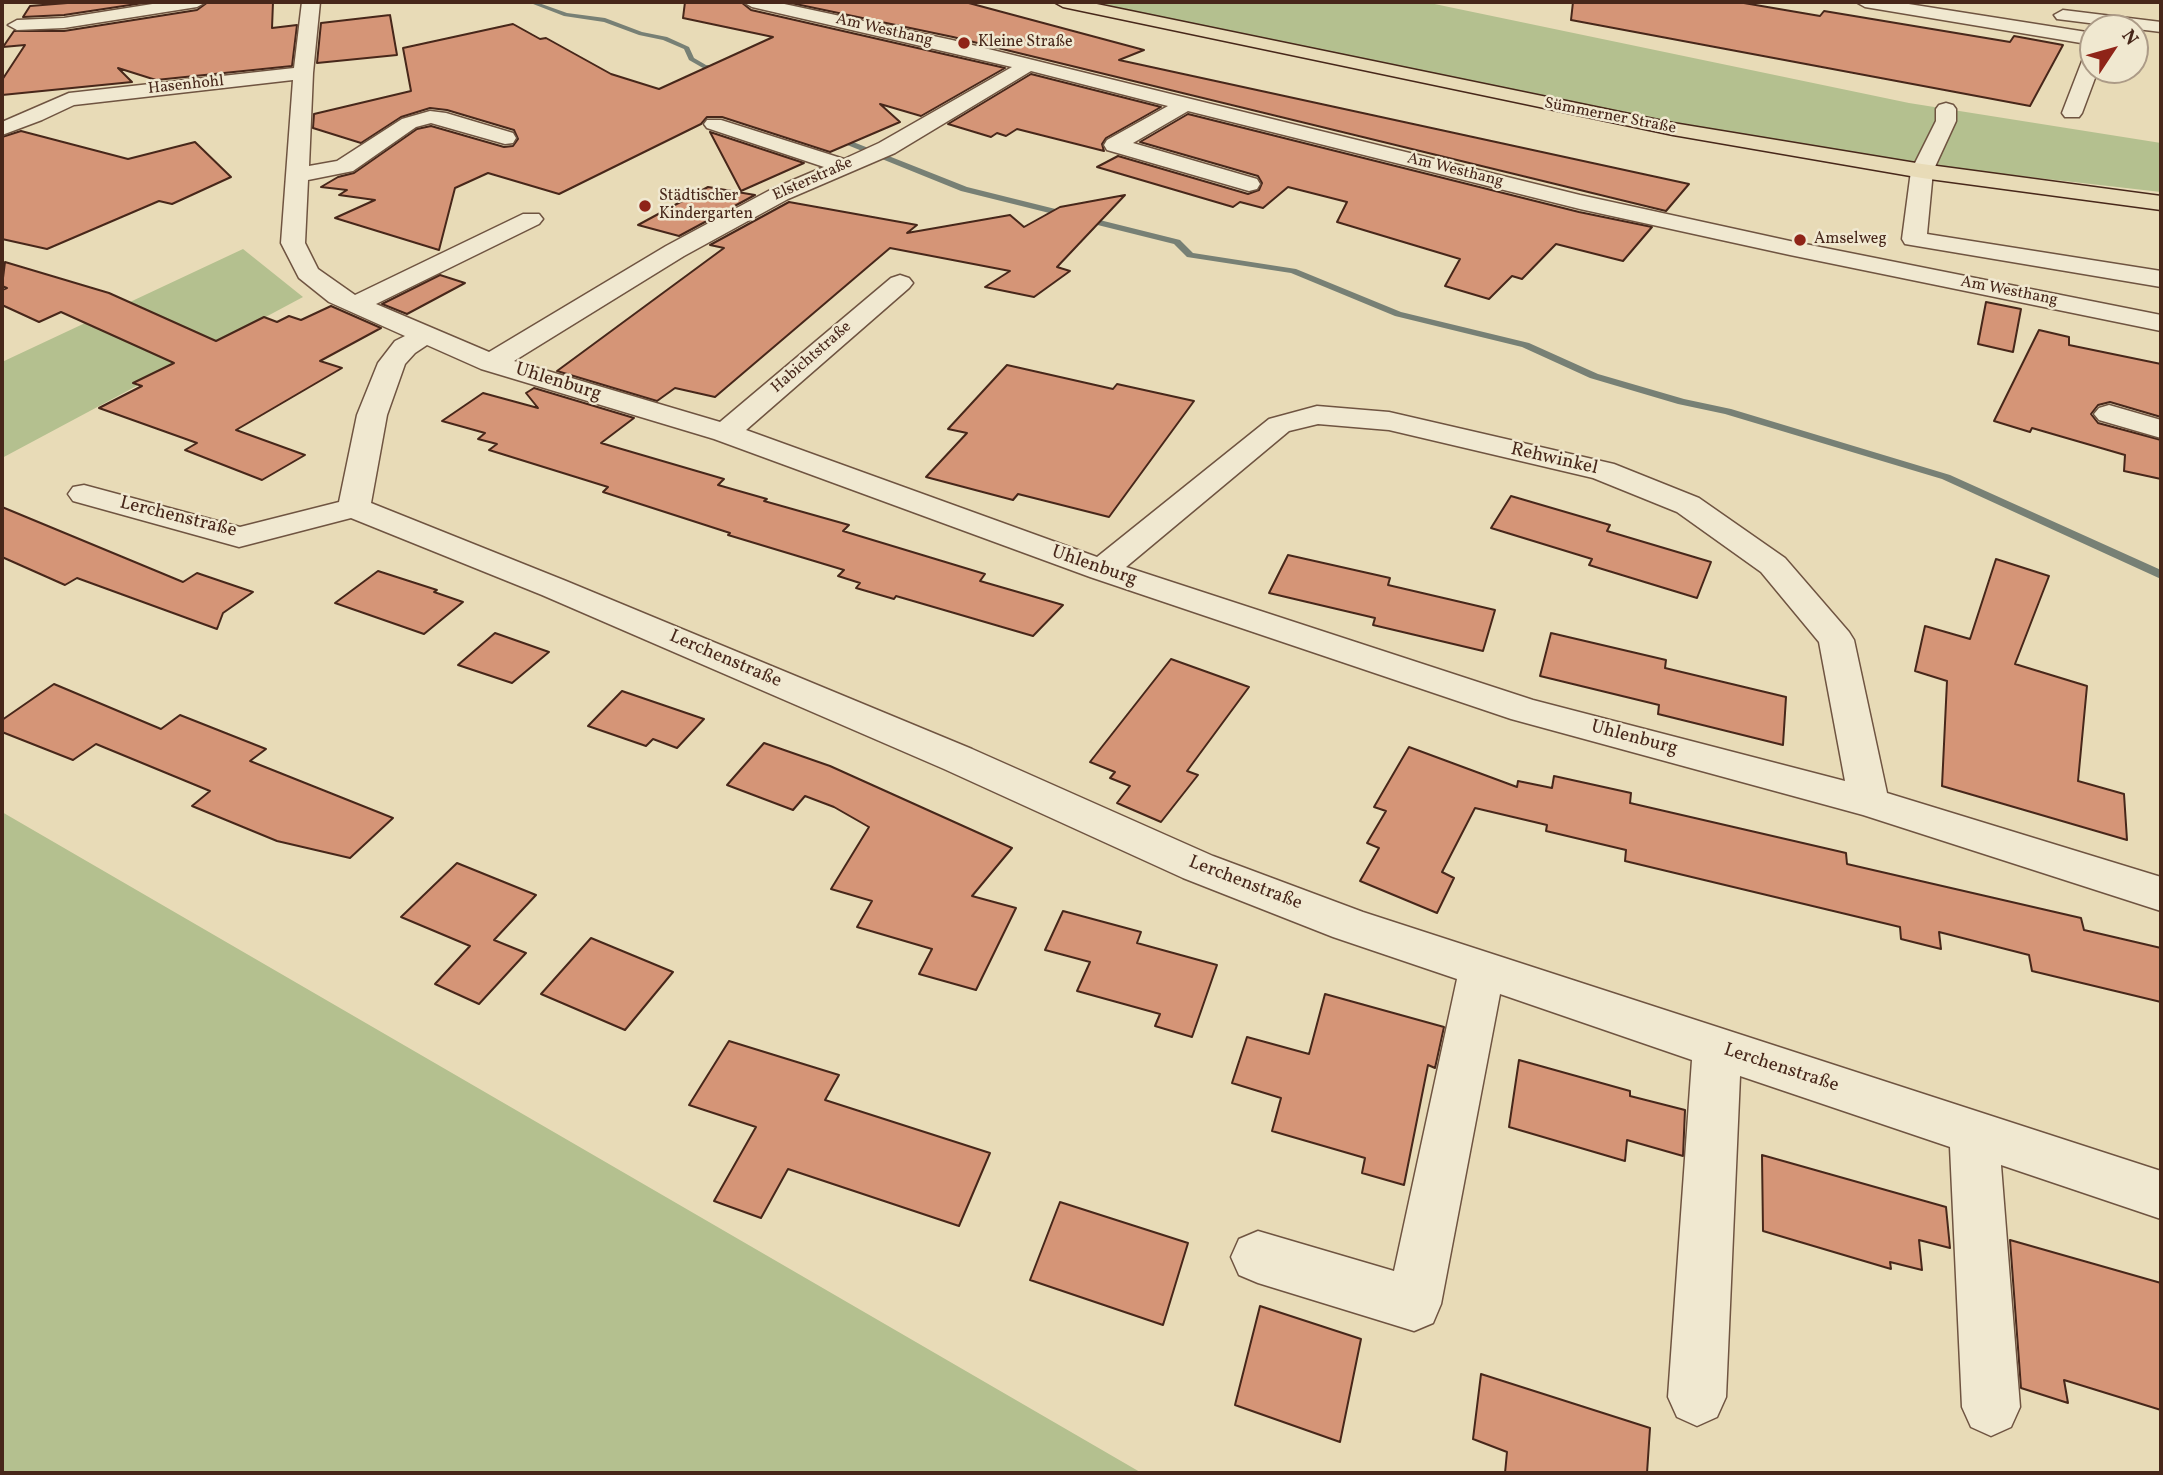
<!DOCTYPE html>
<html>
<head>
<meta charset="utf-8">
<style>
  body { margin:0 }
  #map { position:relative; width:2163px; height:1475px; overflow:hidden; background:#e8dbb7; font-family:Vollkorn,serif }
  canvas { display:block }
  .frame { position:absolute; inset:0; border:4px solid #47271a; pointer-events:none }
  .north { position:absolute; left:2079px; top:14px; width:70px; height:70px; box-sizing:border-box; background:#f0e8d0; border:2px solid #ac9b87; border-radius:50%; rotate:54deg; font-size:19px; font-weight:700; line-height:28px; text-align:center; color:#47271a }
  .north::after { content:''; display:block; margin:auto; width:24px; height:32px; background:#8f2418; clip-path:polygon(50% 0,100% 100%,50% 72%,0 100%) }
</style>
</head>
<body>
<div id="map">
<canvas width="2163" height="1475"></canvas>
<div class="frame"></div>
<div class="north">N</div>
</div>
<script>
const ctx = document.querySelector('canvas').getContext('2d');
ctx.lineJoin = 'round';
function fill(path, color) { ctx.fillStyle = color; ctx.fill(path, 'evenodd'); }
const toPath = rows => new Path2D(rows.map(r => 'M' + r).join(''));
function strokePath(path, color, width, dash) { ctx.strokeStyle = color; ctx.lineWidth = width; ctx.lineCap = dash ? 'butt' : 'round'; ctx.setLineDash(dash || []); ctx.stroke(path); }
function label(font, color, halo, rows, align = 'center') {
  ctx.font = font + ' Vollkorn,serif'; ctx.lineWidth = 5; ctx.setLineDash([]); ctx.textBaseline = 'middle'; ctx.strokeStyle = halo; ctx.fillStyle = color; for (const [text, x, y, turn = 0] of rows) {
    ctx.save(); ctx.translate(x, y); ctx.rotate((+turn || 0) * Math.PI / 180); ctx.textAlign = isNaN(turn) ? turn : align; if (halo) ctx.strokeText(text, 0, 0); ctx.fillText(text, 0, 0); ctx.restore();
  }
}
fill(toPath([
  [1083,2,1425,2,1909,103,2161,143,2161,192,1924,165,1679,126],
  [243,249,303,297,2,458,2,362],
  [2,812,1140,1472,1141,1473,2,1473]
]), '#b4c08f');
fill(toPath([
  [528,2,536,2,567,13,605,18,642,32,667,37,689,47,694,58,706,65,727,67,723,69,703,68,689,60,684,49,663,40,639,35,604,22,564,16,528,2],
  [833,134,967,187,1180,240,1193,253,1296,269,1401,312,1529,343,1598,374,1684,399,1731,409,1950,475,2161,570,2161,579,1942,479,1725,414,1678,404,1590,378,1522,347,1395,316,1291,273,1187,257,1174,244,961,191,830,138,829,136,833,134]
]), '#778075');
const building = toPath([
  [80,2,150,2,64,15,23,17,30,6,80,2],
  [208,2,273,2,272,28,297,25,292,66,156,80,118,68,132,82,2,95,2,80,25,45,3,47,14,31,64,31,197,10,208,2],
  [685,2,741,2,751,10,1005,68,921,116,880,104,900,122,830,152,722,117,707,117,701,124,559,194,488,173,455,188,439,250,335,218,375,200,339,195,347,190,321,187,338,177,354,173,417,129,431,126,504,147,513,146,518,139,514,130,447,110,430,108,401,117,361,143,313,128,314,114,411,91,403,48,513,24,540,39,546,38,611,74,659,89,773,37,683,18,685,2],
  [786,2,965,2,1144,50,1119,60,1689,184,1666,211,953,37,786,2],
  [1573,2,1738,2,1820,16,1824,11,2010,42,2014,36,2063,45,2030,106,1571,20,1573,2],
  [390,15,397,55,317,63,321,23,390,15],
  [1031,74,1161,107,1106,138,1102,144,1104,151,1017,129,1006,136,997,133,991,137,948,124,1031,74],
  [1188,114,1579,212,1652,227,1623,261,1556,244,1522,279,1512,276,1489,299,1445,286,1460,259,1337,222,1347,202,1288,187,1263,208,1240,202,1233,207,1097,167,1118,156,1248,194,1259,190,1262,183,1258,176,1140,142,1188,114],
  [21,131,128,159,195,142,231,177,172,204,159,201,47,249,2,239,2,137,21,131],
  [710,132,804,163,741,191,710,132],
  [708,187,755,195,679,236,638,225,708,187],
  [1125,195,1057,267,1070,271,1034,297,985,287,1010,271,890,248,715,397,675,388,657,401,557,371,724,248,710,245,789,202,917,225,907,233,1010,215,1024,227,1060,207,1125,195],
  [5,262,109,293,216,341,264,317,277,322,289,316,301,320,331,306,381,328,320,361,342,368,236,430,305,455,262,480,185,450,197,443,99,408,142,386,133,383,174,363,61,312,39,322,2,305,2,290,7,288,2,286,5,262],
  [440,275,465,283,407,314,382,304,440,275],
  [1986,302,2021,309,2013,352,1978,344,1986,302],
  [2039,330,2069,337,2069,345,2161,364,2161,417,2110,402,2098,405,2091,414,2098,423,2161,440,2161,479,2124,471,2125,455,2032,428,2030,432,1994,421,2039,330],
  [1007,365,1113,389,1117,384,1194,401,1109,517,1018,494,1013,500,926,477,967,433,948,429,1007,365],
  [534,388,634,418,601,443,724,479,718,485,767,499,764,501,849,525,843,531,985,574,980,581,1063,605,1033,636,896,596,894,599,856,588,860,583,838,576,844,570,728,535,730,533,603,492,608,487,489,450,497,444,478,439,485,433,442,421,483,393,538,408,526,393,534,388],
  [1511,496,1610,525,1607,531,1711,562,1697,598,1589,565,1592,559,1491,528,1511,496],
  [2,507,183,582,197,573,253,592,223,613,217,629,77,578,65,585,2,557,2,507],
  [1288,555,1390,578,1388,585,1495,610,1483,651,1373,625,1375,618,1269,593,1288,555],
  [1996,559,2049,576,2015,664,2087,686,2078,781,2124,794,2127,840,1942,786,1947,681,1915,671,1925,626,1970,639,1996,559],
  [378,571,437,590,434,592,463,602,424,634,335,603,378,571],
  [495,633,549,652,512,683,458,665,495,633],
  [1551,633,1666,660,1665,668,1786,697,1783,745,1658,714,1659,705,1540,676,1551,633],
  [1171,659,1249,687,1187,771,1198,775,1161,822,1117,803,1130,786,1110,778,1115,772,1090,762,1171,659],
  [54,684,161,729,180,715,266,749,250,761,393,818,350,858,277,841,192,806,210,791,96,744,73,760,2,732,2,720,54,684],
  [622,691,704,719,677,748,653,739,646,746,588,726,622,691],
  [764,743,830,766,1012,848,972,896,1016,908,976,990,919,974,932,949,857,927,872,901,831,889,869,827,834,807,805,796,793,810,727,785,764,743],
  [1409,747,1517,787,1518,781,1552,788,1554,776,1631,793,1630,803,1846,853,1847,864,2081,918,2084,930,2161,948,2161,1002,2032,971,2029,955,1939,932,1941,949,1901,939,1900,927,1625,861,1626,850,1546,831,1547,825,1475,808,1442,872,1454,878,1437,913,1360,881,1379,848,1367,843,1386,811,1374,807,1409,747],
  [457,863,536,895,494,940,526,953,479,1004,435,984,470,946,401,917,457,863],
  [1063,911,1141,932,1137,943,1217,965,1192,1037,1155,1026,1160,1014,1077,991,1090,962,1045,950,1063,911],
  [591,938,673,972,625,1030,541,994,591,938],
  [1325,994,1444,1027,1435,1068,1428,1065,1404,1185,1362,1173,1365,1158,1272,1131,1281,1098,1232,1083,1247,1037,1309,1054,1325,994],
  [729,1041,839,1075,825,1100,990,1153,959,1226,788,1169,761,1218,714,1201,756,1127,689,1105,729,1041],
  [1519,1060,1630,1091,1630,1096,1685,1110,1683,1156,1627,1140,1625,1161,1509,1127,1519,1060],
  [1762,1155,1946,1207,1950,1248,1919,1240,1922,1270,1890,1262,1891,1269,1763,1231,1762,1155],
  [1060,1202,1188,1243,1163,1325,1030,1280,1060,1202],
  [2010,1240,2161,1283,2161,1410,2064,1380,2068,1403,2021,1388,2010,1240],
  [1260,1306,1361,1339,1340,1442,1235,1405,1260,1306],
  [1481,1374,1650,1428,1647,1473,1505,1473,1507,1452,1473,1439,1481,1374]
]);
fill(building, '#d59577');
strokePath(building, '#47271a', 2);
const minor = toPath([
  [165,2,206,2,197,7,64,28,17,30,8,25,17,20,64,18,165,2],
  [302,2,320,2,313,73,309,166,337,161,402,119,430,111,446,113,513,133,516,138,513,143,505,144,431,123,416,127,353,171,308,180,305,243,318,269,355,295,523,214,539,214,543,219,539,224,376,304,489,352,666,246,772,189,824,167,707,128,704,124,707,120,721,120,844,159,879,143,1012,67,752,7,743,2,775,2,952,40,1580,195,1790,241,2161,315,2161,331,1790,255,1580,209,1188,111,1133,143,1257,179,1260,184,1257,189,1249,191,1107,150,1104,145,1107,140,1168,106,1031,71,895,153,788,199,684,256,514,361,720,422,891,278,900,275,909,278,913,283,909,288,746,430,1097,557,1269,419,1317,406,1389,412,1614,464,1699,498,1785,558,1849,632,1854,640,1887,793,2161,877,2161,911,1863,815,1511,719,1090,577,714,439,481,369,427,345,415,353,405,364,387,415,371,503,566,581,972,749,1213,856,1363,912,2161,1171,2161,1219,2001,1165,2020,1407,2011,1427,1991,1436,1971,1427,1962,1407,1950,1147,1740,1076,1726,1397,1717,1417,1697,1426,1677,1417,1668,1397,1692,1060,1500,994,1441,1304,1433,1323,1414,1331,1258,1283,1239,1275,1231,1257,1239,1239,1258,1231,1394,1271,1457,979,1333,937,1183,878,944,769,542,595,351,518,239,547,73,501,68,494,73,487,84,485,240,527,339,502,357,415,378,363,395,341,405,336,329,302,299,278,281,243,293,80,74,105,42,120,2,135,2,122,69,93,294,68,302,2],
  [1318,424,1389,430,1593,478,1677,512,1761,572,1819,642,1845,781,1533,700,1126,567,1289,431,1318,424],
  [1856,2,1896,2,2093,33,2093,45,1865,7,1856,2],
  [2063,10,2161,22,2161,32,2057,19,2054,15,2063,10],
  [2093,50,2093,70,2098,70,2082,113,2079,117,2065,117,2062,113,2084,56,2093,50],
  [1946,103,1953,105,1956,109,1956,121,1933,171,1927,234,2161,271,2161,287,1905,244,1902,239,1911,171,1936,121,1936,109,1939,105,1946,103],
  [2109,405,2161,420,2161,438,2099,420,2094,414,2099,408,2109,405]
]);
const major = toPath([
  [1054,2,1087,2,1673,123,1922,164,2161,196,2161,210,1922,178,1673,135,1063,7,1054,2]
]);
strokePath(minor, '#6f5441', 3);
strokePath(major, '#47271a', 3);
fill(minor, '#f0e8d0');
fill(major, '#e8dbb7');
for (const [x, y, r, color] of [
  [964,43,7,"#8f2418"],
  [645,206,7,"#8f2418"],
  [1800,240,7,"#8f2418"]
]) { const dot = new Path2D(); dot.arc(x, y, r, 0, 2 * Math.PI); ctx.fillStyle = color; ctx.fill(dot); strokePath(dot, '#f0e8d0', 2.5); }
label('16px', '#47271a', '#f0e8d0', [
  ["Am Westhang",884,31,13],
  ["Hasenhohl",186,86,-6],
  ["Sümmerner Straße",1610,117,11],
  ["Am Westhang",1455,171,14],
  ["Elsterstraße",813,180,-24],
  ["Am Westhang",2009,292,11],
  ["Habichtstraße",812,358,-41]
]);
label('16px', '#47271a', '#f0e8d0', [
  ["Kleine Straße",978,43],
  ["Städtischer",659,197],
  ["Kindergarten",659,215],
  ["Amselweg",1814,240]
], 'left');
label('19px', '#47271a', '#f0e8d0', [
  ["Uhlenburg",558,383,17],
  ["Rehwinkel",1554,460,13],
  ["Lerchenstraße",178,518,14],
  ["Uhlenburg",1094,567,19],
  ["Lerchenstraße",725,660,23],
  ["Uhlenburg",1634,739,15],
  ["Lerchenstraße",1245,884,21],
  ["Lerchenstraße",1781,1069,18]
]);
</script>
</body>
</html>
